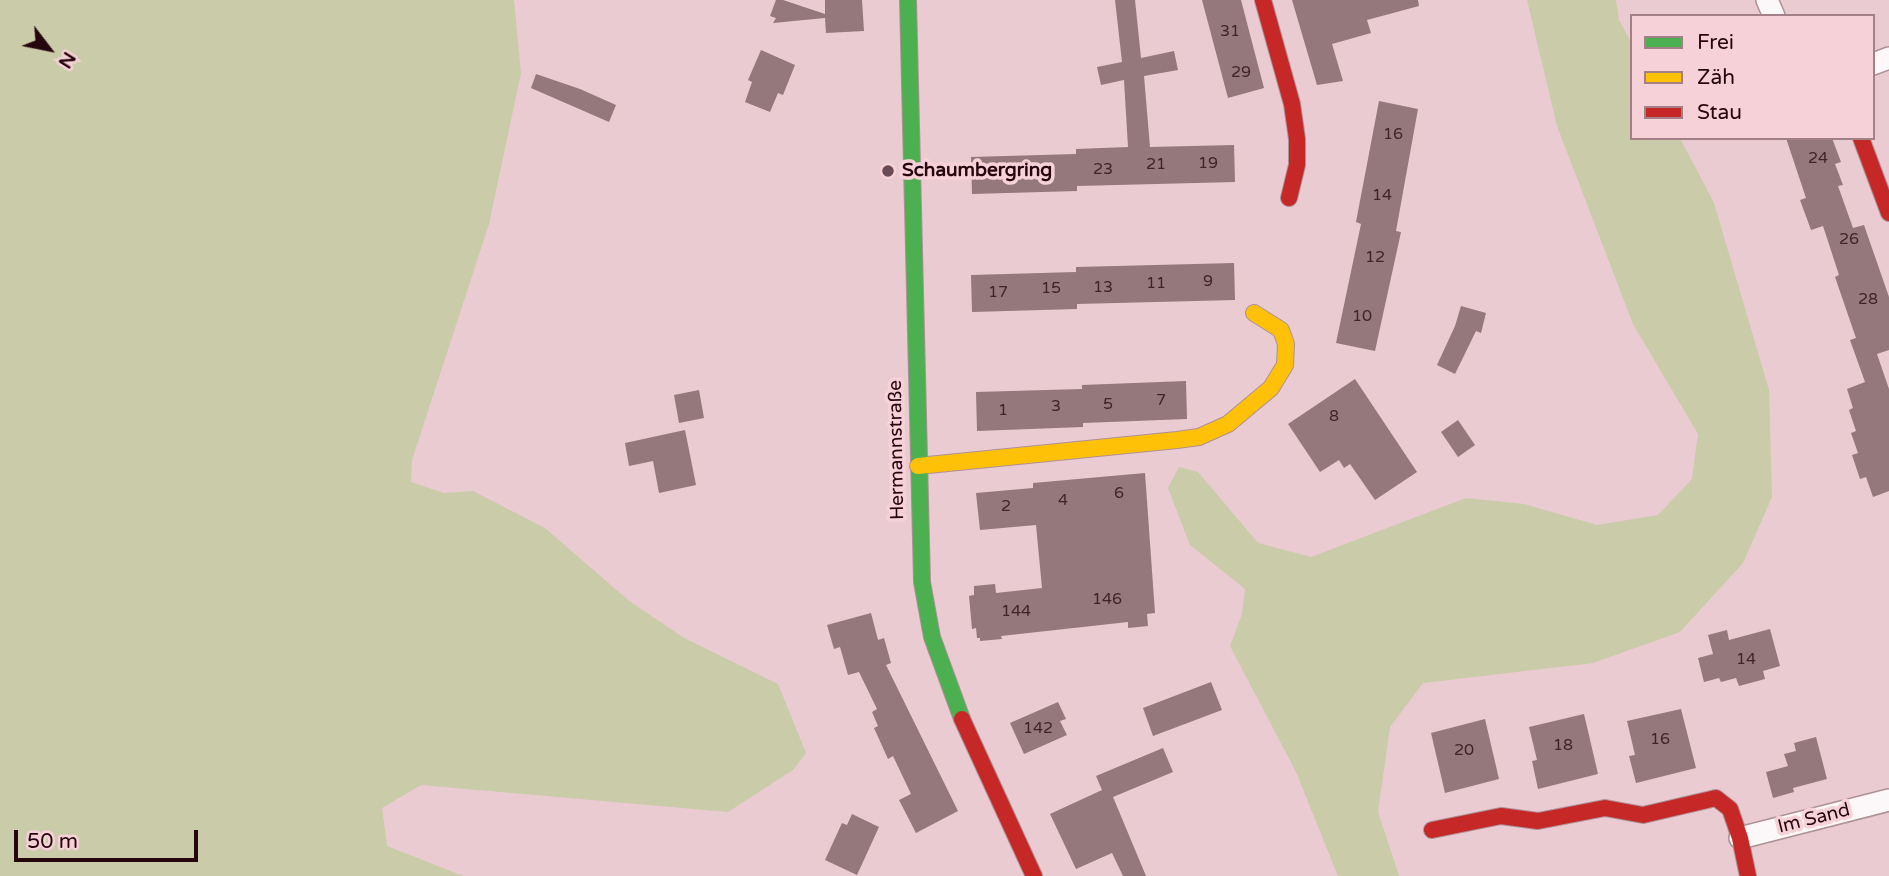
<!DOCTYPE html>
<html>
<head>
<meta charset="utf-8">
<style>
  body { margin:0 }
  #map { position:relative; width:1889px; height:876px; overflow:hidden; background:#e9cbd1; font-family:"Varela Round",sans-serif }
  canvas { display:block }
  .legend { position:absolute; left:1630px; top:14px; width:245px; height:126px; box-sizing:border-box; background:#f7d1d8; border:2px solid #a38088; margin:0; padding:9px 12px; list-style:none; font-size:21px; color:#25060f }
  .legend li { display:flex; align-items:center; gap:14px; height:35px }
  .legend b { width:35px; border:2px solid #a38088 }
  .north { position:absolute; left:14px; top:14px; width:70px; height:70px; -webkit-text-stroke:5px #f7d1d8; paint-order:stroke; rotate:122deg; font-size:19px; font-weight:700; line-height:28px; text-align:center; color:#25060f }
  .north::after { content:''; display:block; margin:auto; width:24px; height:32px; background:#25060f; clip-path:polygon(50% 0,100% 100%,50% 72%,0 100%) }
  .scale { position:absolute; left:14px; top:830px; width:184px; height:32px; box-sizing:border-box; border:4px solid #25060f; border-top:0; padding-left:9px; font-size:21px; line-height:24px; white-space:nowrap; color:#25060f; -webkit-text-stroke:5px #f7d1d8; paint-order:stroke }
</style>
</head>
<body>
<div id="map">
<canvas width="1889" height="876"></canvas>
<ul class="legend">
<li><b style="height:9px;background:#4caf50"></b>Frei</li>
<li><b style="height:9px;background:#ffc107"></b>Zäh</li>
<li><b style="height:9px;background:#c62828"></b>Stau</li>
</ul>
<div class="north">N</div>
<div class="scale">50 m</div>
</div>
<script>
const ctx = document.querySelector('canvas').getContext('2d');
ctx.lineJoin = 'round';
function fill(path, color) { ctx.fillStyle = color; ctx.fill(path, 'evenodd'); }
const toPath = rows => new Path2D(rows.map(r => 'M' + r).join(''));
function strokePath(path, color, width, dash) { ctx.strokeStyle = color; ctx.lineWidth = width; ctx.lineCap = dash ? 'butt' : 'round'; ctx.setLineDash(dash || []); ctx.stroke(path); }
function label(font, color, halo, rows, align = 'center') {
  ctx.font = font + ' "Varela Round",sans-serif'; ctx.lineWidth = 7; ctx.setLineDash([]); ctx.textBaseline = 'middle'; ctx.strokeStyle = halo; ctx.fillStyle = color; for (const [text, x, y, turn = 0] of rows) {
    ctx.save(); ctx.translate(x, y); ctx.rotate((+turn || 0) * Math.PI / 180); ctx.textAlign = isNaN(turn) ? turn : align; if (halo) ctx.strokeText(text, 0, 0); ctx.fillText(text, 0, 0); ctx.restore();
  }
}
fill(toPath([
  [0,0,514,0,521,73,489,224,412,460,411,482,444,493,473,491,545,528,628,600,684,638,778,684,806,753,793,770,728,812,421,785,382,808,387,846,463,876,0,876],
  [1527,0,1616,0,1619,20,1632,44,1632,138,1680,138,1714,203,1769,390,1772,497,1743,563,1680,632,1593,663,1423,683,1390,727,1378,812,1399,876,1338,876,1296,772,1230,646,1242,614,1245,589,1190,545,1168,488,1179,467,1198,472,1258,543,1311,557,1466,498,1524,504,1597,525,1658,515,1692,479,1698,434,1633,324,1557,126]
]), '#cacba8');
fill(toPath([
  [776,0,783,0,825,14,825,0,862,0,864,31,826,33,825,18,773,23,776,18,770,16],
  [1115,0,1135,0,1141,58,1174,51,1178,70,1144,76,1150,147,1234,145,1235,182,1077,186,1077,191,972,194,971,157,1076,154,1076,149,1128,147,1124,80,1101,85,1097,67,1122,62],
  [1202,0,1241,0,1264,88,1228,98],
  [1292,0,1418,0,1419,6,1367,20,1371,33,1332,44,1343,81,1317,85],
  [761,50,795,65,783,95,778,93,770,112,745,102,752,82,748,80],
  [536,74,580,89,616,105,609,122,531,88],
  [1379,101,1418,109,1396,231,1401,232,1375,351,1336,343,1361,224,1356,222],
  [1786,138,1832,138,1841,162,1835,164,1843,185,1838,186,1853,228,1864,225,1889,297,1889,350,1877,354,1889,389,1889,491,1873,497,1866,477,1860,479,1852,455,1858,453,1851,433,1856,431,1849,410,1853,408,1847,389,1865,382,1850,340,1856,338,1835,277,1839,275,1823,226,1811,230,1800,200,1806,198],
  [1234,263,1235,300,1077,304,1077,309,972,312,971,275,1076,272,1076,267],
  [1461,306,1486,313,1481,333,1476,331,1455,374,1437,365,1455,326],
  [1355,379,1417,472,1375,500,1350,464,1344,468,1339,460,1320,472,1288,424],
  [1186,381,1187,419,1083,423,1083,427,977,431,976,392,1082,389,1082,385],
  [699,390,704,418,679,423,674,395],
  [1458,420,1475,445,1458,457,1441,432],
  [685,430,696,485,659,493,653,461,629,466,625,443],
  [1145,473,1155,613,1147,614,1148,626,1128,628,1128,622,1001,636,1002,639,980,641,980,638,977,638,976,628,972,629,969,596,974,595,974,586,995,584,996,593,1042,588,1036,525,980,530,976,493,1033,488,1033,483],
  [871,613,878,640,884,638,891,663,886,665,958,811,916,833,899,800,911,794,893,756,888,759,874,728,878,726,872,712,877,709,859,672,848,675,840,647,834,649,827,625],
  [1770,629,1780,666,1763,671,1765,679,1739,686,1736,678,1721,682,1719,678,1704,682,1698,658,1713,654,1708,635,1727,630,1729,640],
  [1211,682,1222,710,1153,736,1143,708],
  [1058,702,1066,719,1060,721,1067,735,1024,754,1010,723],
  [1681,709,1696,768,1636,783,1629,756,1635,755,1627,721],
  [1584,714,1598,774,1538,789,1532,761,1537,760,1529,727],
  [1485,719,1499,779,1445,793,1431,733],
  [1816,737,1827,779,1793,788,1794,792,1773,798,1766,772,1788,766,1784,754,1796,751,1794,743],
  [1163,748,1173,772,1113,797,1146,876,1123,876,1112,853,1076,869,1050,814,1102,790,1096,776],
  [852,814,879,827,857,875,825,860,842,823,847,825]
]), '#94787b');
const street = toPath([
  [1767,0,1774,16],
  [1873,64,1889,58],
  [1740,838,1889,800]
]);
const fast = toPath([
  [908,0,922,582,932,637,962,719]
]);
const slow = toPath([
  [918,466,1177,440,1199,437,1228,424,1271,388,1285,365,1286,344,1281,330,1254,313]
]);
const jam = toPath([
  [1263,0,1292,104,1297,139,1297,165,1289,198],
  [1861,138,1889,213],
  [962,719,1034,876],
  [1432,830,1501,816,1538,821,1605,808,1643,815,1716,798,1730,809,1740,838,1748,876]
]);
strokePath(street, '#ad9197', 24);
strokePath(fast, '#ad9197', 18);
strokePath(slow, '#ad9197', 18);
strokePath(jam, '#ad9197', 18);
strokePath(street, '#fcf7f8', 21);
strokePath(fast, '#4caf50', 16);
strokePath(slow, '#ffc107', 16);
strokePath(jam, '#c62828', 16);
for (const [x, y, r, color] of [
  [888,171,7,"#6a4b53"]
]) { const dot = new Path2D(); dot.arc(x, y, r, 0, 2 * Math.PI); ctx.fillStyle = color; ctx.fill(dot); strokePath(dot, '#f7d1d8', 2.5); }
label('16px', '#41222a', null, [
  ["31",1230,32],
  ["29",1241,73],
  ["16",1393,135],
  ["24",1818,159],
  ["19",1208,164],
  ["21",1156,165],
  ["23",1103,170],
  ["14",1382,196],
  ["26",1849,240],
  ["12",1375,258],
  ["9",1208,282],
  ["11",1156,284],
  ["13",1103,288],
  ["15",1051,289],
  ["17",998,293],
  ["28",1868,300],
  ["10",1362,317],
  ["7",1161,401],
  ["5",1108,405],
  ["3",1056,407],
  ["1",1003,411],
  ["8",1334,417],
  ["6",1119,494],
  ["4",1063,501],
  ["2",1006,507],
  ["146",1107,600],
  ["144",1016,612],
  ["14",1746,660],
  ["142",1038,729],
  ["16",1660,740],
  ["18",1563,746],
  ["20",1464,751]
]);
label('bold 19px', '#25060f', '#f7d1d8', [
  ["Schaumbergring",902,171]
], 'left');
label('19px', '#25060f', '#f7d1d8', [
  ["Hermannstraße",897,450,-91],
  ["Im Sand",1814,819,-14]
]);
</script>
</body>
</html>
